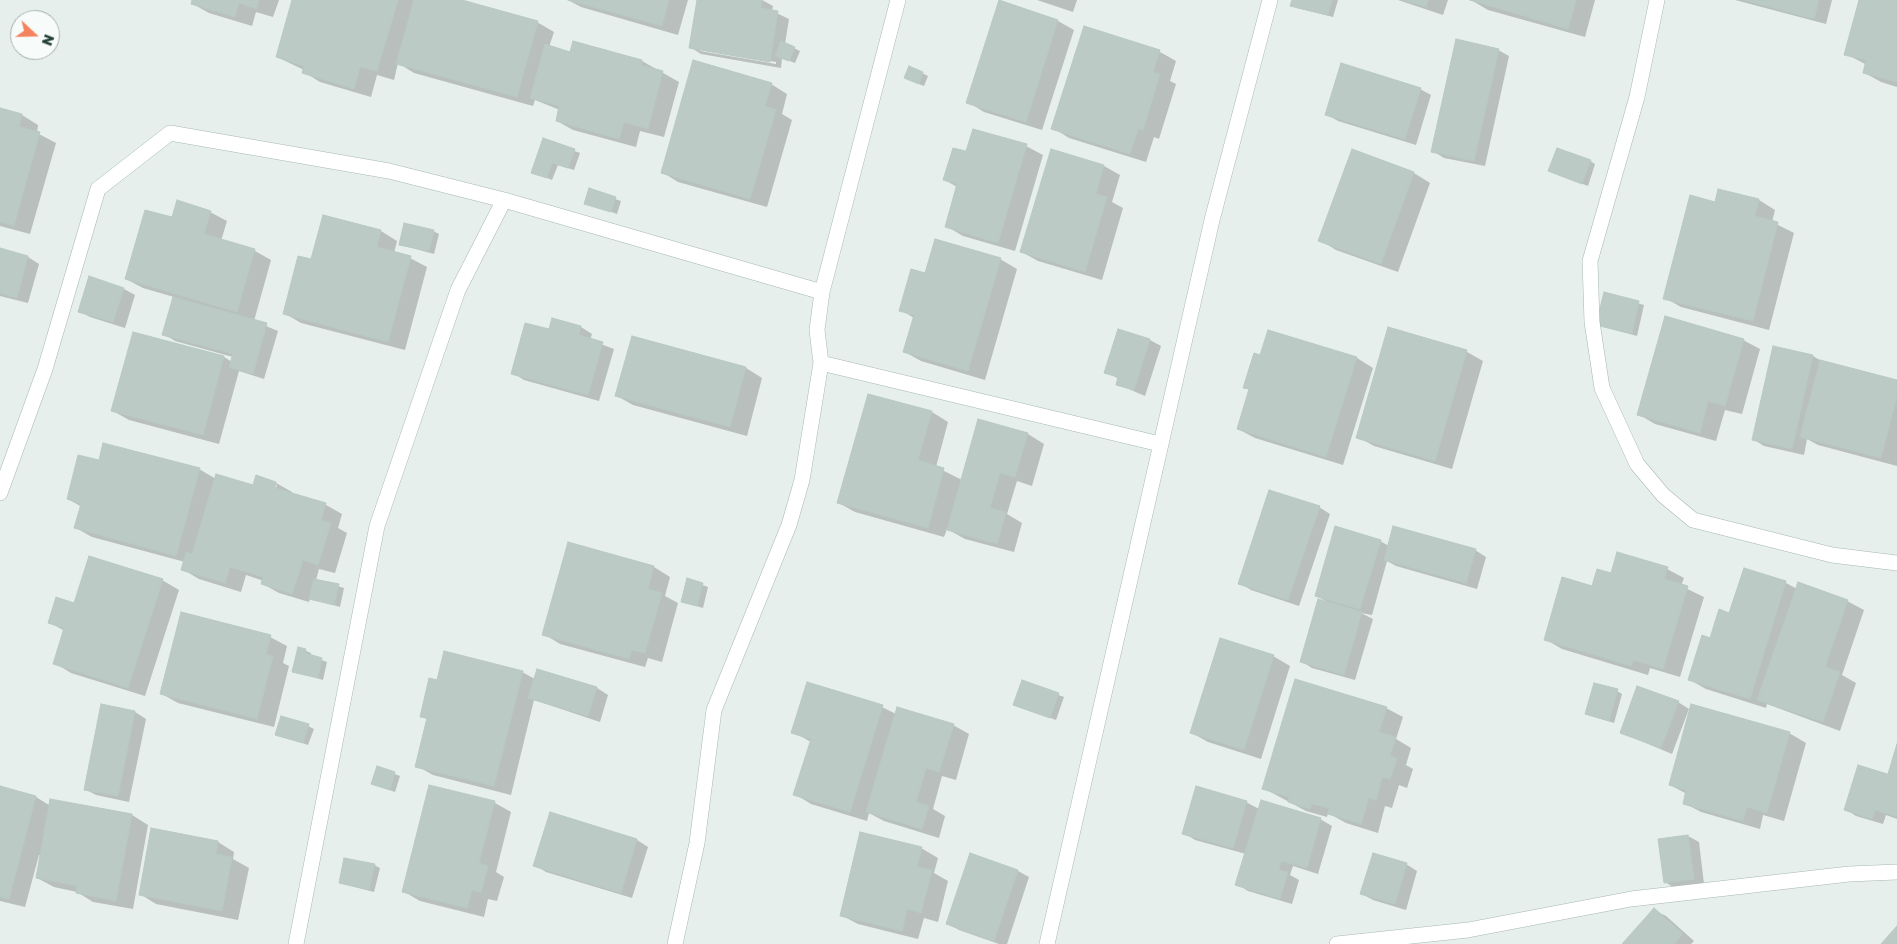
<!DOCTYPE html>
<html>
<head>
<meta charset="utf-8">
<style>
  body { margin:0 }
  #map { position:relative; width:1897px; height:944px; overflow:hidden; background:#e6efeb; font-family:"Golos Text",sans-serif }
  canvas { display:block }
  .north { position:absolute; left:10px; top:10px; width:50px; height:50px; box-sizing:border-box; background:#f7fbf9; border:1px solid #a3b1ad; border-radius:50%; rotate:111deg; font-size:14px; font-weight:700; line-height:20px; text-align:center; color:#24423a }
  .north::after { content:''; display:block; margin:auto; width:18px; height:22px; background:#f4845f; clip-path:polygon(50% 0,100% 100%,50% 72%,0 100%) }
</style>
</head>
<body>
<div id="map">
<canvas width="1897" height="944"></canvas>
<div class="north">N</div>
</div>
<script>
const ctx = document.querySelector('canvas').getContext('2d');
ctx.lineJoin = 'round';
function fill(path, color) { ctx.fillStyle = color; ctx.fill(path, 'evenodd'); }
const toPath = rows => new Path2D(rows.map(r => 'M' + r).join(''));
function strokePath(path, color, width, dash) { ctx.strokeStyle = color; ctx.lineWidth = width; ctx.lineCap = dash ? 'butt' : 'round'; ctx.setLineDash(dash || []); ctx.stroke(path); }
fill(toPath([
  [194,0,279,0,273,17,256,12,252,26,209,13,193,4],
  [294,0,458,0,537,22,554,32,549,47,571,53,642,61,679,82,664,137,640,131,636,147,573,130,557,121,560,110,535,100,533,106,414,73,398,63,394,80,377,75,371,97,320,82,304,72,304,70,277,57],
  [568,0,688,0,678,35,581,7],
  [698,0,762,0,773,6,772,11,789,19,785,44,800,51,795,63,782,58,781,68,701,54,690,47],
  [700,49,776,62,776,64,700,51],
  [1037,0,1077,0,1073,12],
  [1293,0,1338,0,1333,17,1297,8,1292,5],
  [1398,0,1448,0,1443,15],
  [1471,0,1595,0,1585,37,1488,10],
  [1735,0,1832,0,1826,24],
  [1860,0,1897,0,1897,87,1881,82,1865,73,1867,65,1846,54],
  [1058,21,1074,30,1042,130,984,112,968,102],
  [1084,28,1160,52,1176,61,1170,81,1176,84,1159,139,1154,137,1146,162,1069,138,1053,128],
  [1498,50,1509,56,1485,166,1444,158,1433,151],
  [922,73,928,76,924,86,911,81],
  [771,84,787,94,782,114,792,120,767,207,678,182,662,172],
  [1420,89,1431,95,1416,145,1338,121,1326,114],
  [0,109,22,115,38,125,37,133,56,143,30,234,0,226],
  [544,140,580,153,574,170,558,165,552,180,532,172],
  [1026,146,1043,155,1015,251,963,236,946,226,957,187,945,180,967,152],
  [1052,150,1104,166,1120,175,1112,202,1123,208,1102,280,1038,261,1022,252],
  [1353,150,1414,173,1430,183,1398,272,1336,250,1320,240],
  [1590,161,1595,164,1588,186,1550,171],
  [589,190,621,201,617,214,585,203],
  [1719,190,1759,200,1775,210,1772,222,1794,233,1769,330,1681,307,1665,298,1716,204],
  [210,212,227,221,221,241,255,251,271,260,254,321,278,331,264,379,239,371,219,444,129,420,113,411,224,357,232,362,233,357,175,341,164,334,174,297,143,288,126,279,173,219],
  [381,231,397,241,394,253,410,258,427,267,405,350,301,323,284,313,312,260],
  [433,231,439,234,434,254,401,245],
  [0,250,28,257,39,264,28,303,0,296],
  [1000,259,1017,269,985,380,921,361,905,352,914,318,901,310,926,274],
  [89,278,124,289,135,295,125,328,90,317,79,311],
  [1605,294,1644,305,1637,336,1598,325],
  [581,327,592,334,590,340,614,349,599,401,524,380,513,373,550,331],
  [1389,329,1467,352,1483,361,1452,469,1374,446,1358,437],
  [1119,330,1150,340,1161,346,1145,396,1117,384,1119,379,1106,372],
  [1269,331,1357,358,1373,368,1343,465,1255,438,1238,429,1250,390,1245,387,1261,357],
  [1743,340,1760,349,1742,414,1725,410,1716,441,1655,424,1638,414],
  [1773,347,1813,356,1823,362,1897,381,1897,466,1818,445,1807,439,1804,455,1764,446,1753,439],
  [746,368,762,378,747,436,633,405,617,396],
  [869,395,932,412,948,422,936,467,962,480,1028,434,1044,444,1032,486,1017,481,1007,514,1022,523,1014,552,965,539,947,529,944,537,855,512,839,503],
  [100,462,199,469,216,479,253,487,257,477,276,483,292,492,292,494,326,505,342,514,338,528,347,533,335,573,319,569,316,580,344,588,340,607,310,598,309,602,279,593,263,584,264,581,246,575,241,592,199,579,182,569,185,562,92,537,76,528,82,507,68,499],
  [274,485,277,485,274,494],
  [1319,507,1330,514,1299,606,1251,590,1240,583],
  [1380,541,1389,546,1475,550,1486,557,1477,589,1396,566,1387,561,1372,615,1361,613,1373,619,1355,680,1312,668,1301,661,1328,602,1316,596],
  [569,544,654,567,670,577,665,596,678,603,662,662,648,658,645,667,560,644,544,634],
  [1667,569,1684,578,1681,586,1704,597,1680,677,1650,668,1648,675,1562,649,1545,639,1593,588],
  [1744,570,1786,583,1797,589,1847,601,1864,610,1842,675,1856,683,1840,731,1767,704,1766,708,1706,689,1690,680,1711,639,1730,615],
  [162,580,179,590,145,696,71,673,55,663,65,631,50,623,74,604],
  [688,580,708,587,703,608,682,602],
  [270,637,287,646,283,663,289,666,274,727,178,703,162,694],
  [299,648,311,653,310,656,327,662,323,680,293,671],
  [1273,656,1290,666,1261,759,1208,742,1192,733],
  [538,671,597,688,608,695,600,722,534,700,511,795,433,775,417,766,428,720,421,716,522,672,535,679],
  [1023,682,1064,697,1056,720,1015,705],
  [1617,691,1622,694,1614,723,1586,714],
  [1678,702,1689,709,1672,754,1622,733],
  [882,707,896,714,953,725,969,734,956,780,942,776,933,809,945,816,939,838,884,821,869,813,867,821,811,804,795,794,811,742,793,732],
  [1386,708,1403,717,1396,739,1411,748,1406,765,1413,769,1407,788,1399,785,1392,808,1385,806,1378,833,1346,823,1328,813,1327,817,1306,811,1263,788],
  [135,712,146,719,129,802,96,795,85,789],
  [308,726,314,729,308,745,277,734],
  [1789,733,1806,743,1784,821,1763,815,1760,829,1701,812,1684,803,1687,794,1670,785],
  [1897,749,1897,819,1886,815,1883,824,1856,816,1845,809,1889,776],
  [378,768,400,776,395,792,373,784],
  [430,786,495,803,511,812,496,872,504,877,497,901,488,899,484,917,420,901,403,891],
  [0,787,36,797,49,805,132,815,148,825,133,909,93,902,77,892,54,887,37,878,41,855,39,855,25,907,0,901],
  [1246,802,1259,809,1320,819,1332,826,1318,874,1293,866,1290,875,1299,880,1292,904,1248,891,1237,884,1246,854,1195,840,1184,833],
  [1688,836,1699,842,1704,884,1676,889,1665,882],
  [637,840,648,847,632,898,546,872,535,865],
  [218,842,234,852,233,859,249,868,238,920,156,904,140,894],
  [921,848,938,858,934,873,948,881,938,922,924,918,918,939,858,924,841,915],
  [1406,864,1417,871,1406,910,1373,900,1362,894],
  [374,865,380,868,374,892,341,883],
  [1018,871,1029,877,1007,944,999,944,959,930,948,924],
  [1654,910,1666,916,1694,941,1691,944,1624,944]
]), '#0003');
const building = toPath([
  [192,0,259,0,257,9,239,3,235,17,191,4,192,0],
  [292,0,398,0,377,71,360,67,354,89,302,73,304,66,276,57,292,0],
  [414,0,462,0,538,21,517,97,396,64,414,0],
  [568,0,669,0,662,26,568,0],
  [697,0,762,0,761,8,778,11,770,62,689,48,697,0],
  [999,0,1058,20,1026,122,966,103,999,0],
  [1292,0,1332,0,1328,15,1290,6,1292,0],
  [1403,0,1428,0,1426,7,1403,0],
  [1470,0,1576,0,1568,29,1470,0],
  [1744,0,1819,0,1814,19,1744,0],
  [1859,0,1897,0,1897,82,1863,73,1866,60,1844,55,1859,0],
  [1084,26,1160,50,1153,72,1160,74,1143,130,1138,129,1130,154,1051,129,1084,26],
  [1456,39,1499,49,1474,161,1431,152,1456,39],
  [573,41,642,60,641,65,663,71,648,129,624,122,619,139,556,121,559,106,530,98,545,44,570,52,573,41],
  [781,41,795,47,789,61,775,56,781,41],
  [693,60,772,83,765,106,776,110,750,199,661,173,693,60],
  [1341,63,1421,88,1405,139,1325,115,1341,63],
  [909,66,923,72,919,84,904,78,909,66],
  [0,108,22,114,19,127,40,132,14,226,0,222,0,108],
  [973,129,1027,144,998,243,945,227,957,184,943,180,953,148,966,151,973,129],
  [543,138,575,149,568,168,552,163,547,178,531,173,543,138],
  [1557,148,1591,160,1582,184,1548,171,1557,148],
  [1051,149,1104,165,1096,194,1107,197,1085,272,1020,252,1051,149],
  [1352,149,1414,172,1381,264,1318,241,1352,149],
  [589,188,616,197,611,212,584,204,589,188],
  [1718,189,1759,199,1755,216,1778,222,1753,321,1663,299,1690,195,1715,202,1718,189],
  [177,200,211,211,204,234,255,249,237,312,125,279,145,210,172,217,177,200],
  [323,215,381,230,377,247,411,256,388,342,283,314,298,256,311,259,323,215],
  [404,223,434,230,429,251,399,245,404,223],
  [935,239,1001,258,968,371,903,352,914,315,899,311,911,269,925,273,935,239],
  [0,248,28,256,17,298,0,293,0,248],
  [89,276,124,288,113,322,78,312,89,276],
  [1604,292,1639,301,1632,334,1596,325,1604,292],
  [173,297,267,323,253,374,229,367,233,354,162,335,173,297],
  [1665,316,1744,339,1725,406,1708,401,1700,433,1637,415,1665,316],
  [552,318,581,326,579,335,603,342,588,395,511,374,525,323,549,329,552,318],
  [1388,327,1467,350,1435,461,1356,438,1388,327],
  [1118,329,1150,339,1134,390,1116,385,1118,377,1104,373,1118,329],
  [1268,330,1357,357,1326,457,1237,429,1249,389,1243,388,1254,353,1260,355,1268,330],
  [133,332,224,356,203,435,111,411,133,332],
  [632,336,746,367,730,427,615,396,632,336],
  [1773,346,1813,355,1792,449,1752,440,1773,346],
  [1820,360,1897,380,1897,396,1881,458,1800,437,1820,360],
  [868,394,932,411,918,460,944,468,928,528,837,503,868,394],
  [978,419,1028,433,1015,477,1000,473,990,508,1006,512,997,544,947,530,978,419],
  [103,443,200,468,176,556,74,528,81,504,67,499,78,455,99,460,103,443],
  [216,474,253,485,256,475,276,482,275,488,326,503,321,520,331,523,318,565,303,560,292,594,261,584,263,577,230,567,225,583,181,570,186,552,192,554,216,474],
  [1269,490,1320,506,1288,600,1238,584,1269,490],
  [1335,526,1381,540,1360,609,1315,596,1335,526],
  [1393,526,1476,549,1466,583,1384,560,1393,526],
  [568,542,654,566,648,589,662,593,645,653,632,650,629,659,542,635,568,542],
  [1617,552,1668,567,1664,579,1688,586,1663,669,1633,660,1631,666,1544,640,1562,577,1592,586,1597,569,1611,573,1617,552],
  [89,556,163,579,128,688,53,664,64,628,48,623,56,597,74,603,89,556],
  [1744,568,1786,581,1750,699,1688,680,1702,635,1710,638,1719,609,1729,613,1744,568],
  [687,578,703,583,697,606,681,602,687,578],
  [314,579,339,584,334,605,309,599,314,579],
  [1798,582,1848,600,1825,667,1840,672,1823,722,1757,700,1798,582],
  [1318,599,1362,612,1344,675,1300,662,1318,599],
  [181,612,271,635,266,654,273,656,257,719,160,694,181,612],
  [1220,638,1274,655,1244,750,1190,733,1220,638],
  [298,647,306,649,305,653,322,658,318,678,292,672,298,647],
  [444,651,523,671,494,786,415,767,427,718,420,717,429,678,437,680,444,651],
  [537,669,597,687,588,716,528,698,537,669],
  [1295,679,1387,707,1379,732,1396,737,1390,756,1397,758,1390,779,1382,777,1376,800,1369,798,1361,824,1328,814,1329,808,1312,804,1310,809,1288,802,1289,797,1262,789,1295,679],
  [1022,680,1059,693,1050,718,1013,705,1022,680],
  [807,682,883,705,850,812,793,795,811,739,791,733,807,682],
  [1594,683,1618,689,1609,721,1585,714,1594,683],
  [1637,686,1679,701,1661,748,1620,733,1637,686],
  [101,704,135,711,118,796,84,790,101,704],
  [1691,704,1790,732,1767,813,1747,807,1743,821,1683,804,1686,790,1669,785,1691,704],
  [897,707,954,724,939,772,926,768,916,802,929,806,922,829,866,812,897,707],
  [281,716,309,724,303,743,275,735,281,716],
  [1897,744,1897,777,1888,774,1897,744],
  [1858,765,1897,777,1897,817,1875,810,1872,819,1844,810,1858,765],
  [377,766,395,772,390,790,371,784,377,766],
  [429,785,495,801,479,863,488,866,481,892,472,890,467,908,402,892,429,785],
  [0,786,36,796,9,899,0,897,0,786],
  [1196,786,1247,801,1233,848,1182,834,1196,786],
  [50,799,132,814,116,901,76,893,77,886,36,878,50,799],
  [1261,800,1321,818,1307,868,1281,861,1279,870,1288,872,1280,899,1235,885,1261,800],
  [550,812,637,839,621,893,533,866,550,812],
  [151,828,218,841,216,854,232,857,222,911,139,895,151,828],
  [860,832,922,847,917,867,932,870,921,913,907,909,902,931,840,916,860,832],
  [1688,835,1694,879,1664,883,1658,839,1688,835],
  [970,853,1018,870,994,941,946,924,970,853],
  [1373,853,1407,863,1395,904,1360,894,1373,853],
  [344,858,375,864,369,890,339,883,344,858],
  [1654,908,1683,934,1674,944,1622,944,1654,908],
  [1897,926,1897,944,1881,944,1897,926]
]);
fill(building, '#bbcac4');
strokePath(building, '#b8c9c2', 1);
const minor = toPath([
  [898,0,822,292,817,330,821,363,1160,444],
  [1657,0,1637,97,1590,261,1592,322,1602,388,1637,464,1663,495,1693,520,1832,555,1897,563],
  [0,493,45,369,98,189,170,133,389,171,504,200,822,292],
  [296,944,377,526,458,290,504,200],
  [675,944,697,843,714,710,789,525,802,480,821,363],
  [1047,944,1212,220,1270,0],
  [1337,944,1468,930,1631,899,1849,874,1897,872]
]);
strokePath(minor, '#a8b8b2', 16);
strokePath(minor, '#fff', 15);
</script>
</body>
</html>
